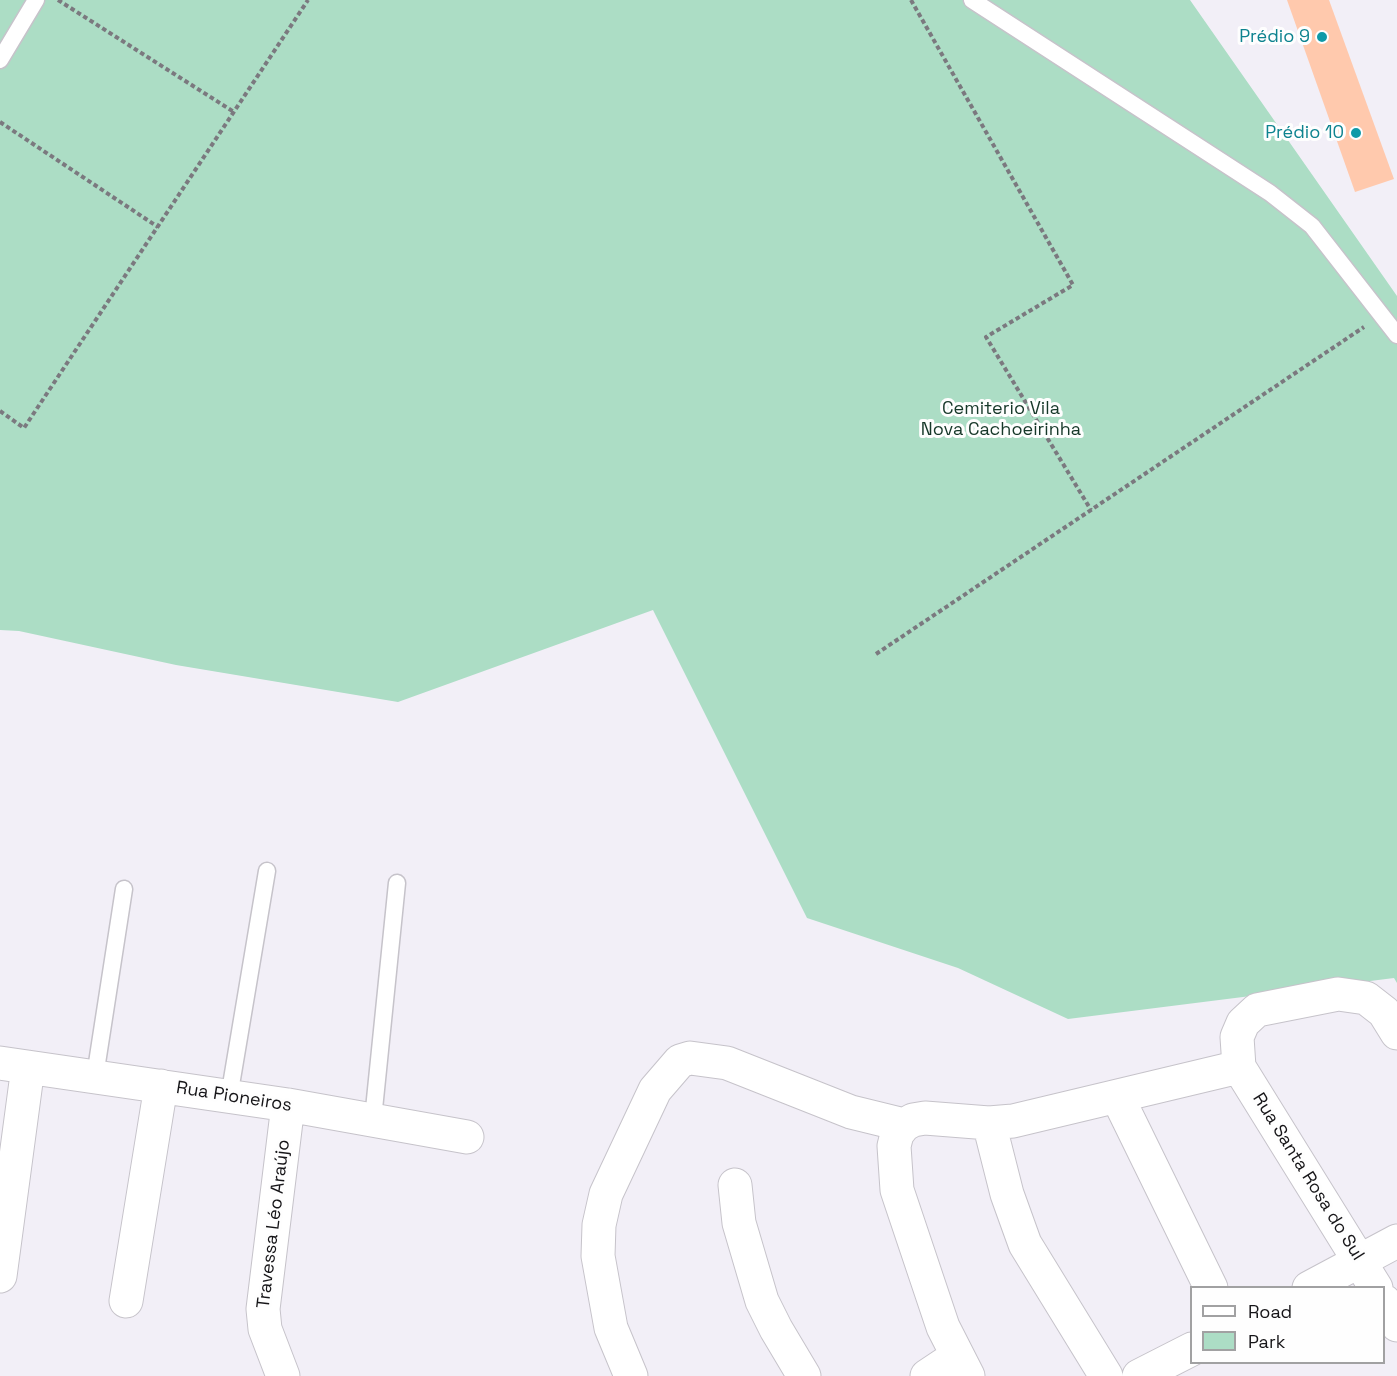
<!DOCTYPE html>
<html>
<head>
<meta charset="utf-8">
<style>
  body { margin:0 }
  #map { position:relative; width:1397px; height:1376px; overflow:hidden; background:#f2eff7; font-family:"Space Grotesk",sans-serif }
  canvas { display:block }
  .legend { position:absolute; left:1190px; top:1286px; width:195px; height:78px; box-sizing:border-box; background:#fefefe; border:2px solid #a1a1a2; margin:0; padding:8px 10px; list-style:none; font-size:18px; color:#161518 }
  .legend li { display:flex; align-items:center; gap:12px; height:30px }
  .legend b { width:30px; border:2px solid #a1a1a2 }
</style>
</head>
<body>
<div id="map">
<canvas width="1397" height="1376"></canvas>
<ul class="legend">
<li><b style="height:8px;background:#fff"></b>Road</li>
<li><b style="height:16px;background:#acddc5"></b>Park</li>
</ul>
</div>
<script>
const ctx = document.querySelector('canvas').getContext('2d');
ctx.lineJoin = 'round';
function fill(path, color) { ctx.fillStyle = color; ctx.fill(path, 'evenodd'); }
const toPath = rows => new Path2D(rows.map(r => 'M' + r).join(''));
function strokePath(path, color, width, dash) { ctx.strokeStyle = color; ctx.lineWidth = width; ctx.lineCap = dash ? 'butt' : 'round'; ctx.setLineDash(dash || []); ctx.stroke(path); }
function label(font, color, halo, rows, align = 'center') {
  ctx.font = font + ' "Space Grotesk",sans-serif'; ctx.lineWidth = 6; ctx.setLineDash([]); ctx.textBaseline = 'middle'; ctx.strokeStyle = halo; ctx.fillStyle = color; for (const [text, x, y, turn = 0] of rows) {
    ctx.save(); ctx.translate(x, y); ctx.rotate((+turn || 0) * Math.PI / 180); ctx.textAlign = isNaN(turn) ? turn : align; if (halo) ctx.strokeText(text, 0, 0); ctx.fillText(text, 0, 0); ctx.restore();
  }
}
fill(toPath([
  [0,0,1190,0,1397,296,1397,983,1394,978,1068,1019,958,968,807,918,653,610,398,702,176,665,19,631,0,630]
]), '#acddc5');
fill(toPath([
  [1287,0,1329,0,1394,179,1355,192]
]), '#ffc9ad');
const lane = toPath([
  [972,0,1270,193,1312,226,1397,335],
  [0,60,36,0],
  [95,1076,124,889],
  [229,1097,267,871],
  [373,1119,397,883]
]);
const street = toPath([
  [0,1063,288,1105,467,1137],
  [1118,1098,1211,1288],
  [989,1123,1007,1194,1025,1244,1106,1376],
  [735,1185,739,1223,762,1301,776,1329,804,1376],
  [0,1276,28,1067],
  [1309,1288,1397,1241],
  [1376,1288,1239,1067,1237,1037,1243,1023,1257,1010,1338,994,1366,998,1384,1012,1397,1033],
  [126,1301,161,1086],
  [1384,1301,1397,1325],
  [283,1376,265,1329,263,1309,288,1105],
  [631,1376,611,1328,598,1256,599,1225,606,1194,655,1090,680,1061,690,1058,727,1063,851,1112,904,1125],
  [927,1376,957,1356],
  [968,1376,943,1327,897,1190,894,1146,897,1134,904,1125,913,1120,925,1118,989,1123,1013,1121,1239,1067],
  [1139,1376,1192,1349]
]);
strokePath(lane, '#c6c3ca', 19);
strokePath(street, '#c6c3ca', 35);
strokePath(toPath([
  [58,0,234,112],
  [911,0,1073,285,986,337,1091,510],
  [0,122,158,227],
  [0,411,24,428,308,0],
  [876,654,1364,327]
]), '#7b797f', 4, [4.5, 3]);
strokePath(lane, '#fff', 16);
strokePath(street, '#fff', 33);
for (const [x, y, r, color] of [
  [1322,37,6,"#0f9aa8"],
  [1356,133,6,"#0f9aa8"]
]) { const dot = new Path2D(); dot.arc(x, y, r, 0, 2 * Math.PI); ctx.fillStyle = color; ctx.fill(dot); strokePath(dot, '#fefefe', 2); }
label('18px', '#0d838f', '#fefefe', [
  ["Prédio 9",1310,37],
  ["Prédio 10",1344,133]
], 'right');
label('18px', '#163829', '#fefefe', [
  ["Cemiterio Vila",1001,409],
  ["Nova Cachoeirinha",1001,430]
]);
label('18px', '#161518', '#fefefe', [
  ["Rua Pioneiros",234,1097,9],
  ["Rua Santa Rosa do Sul",1308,1177,58],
  ["Travessa Léo Araújo",274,1224,-83]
]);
</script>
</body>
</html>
